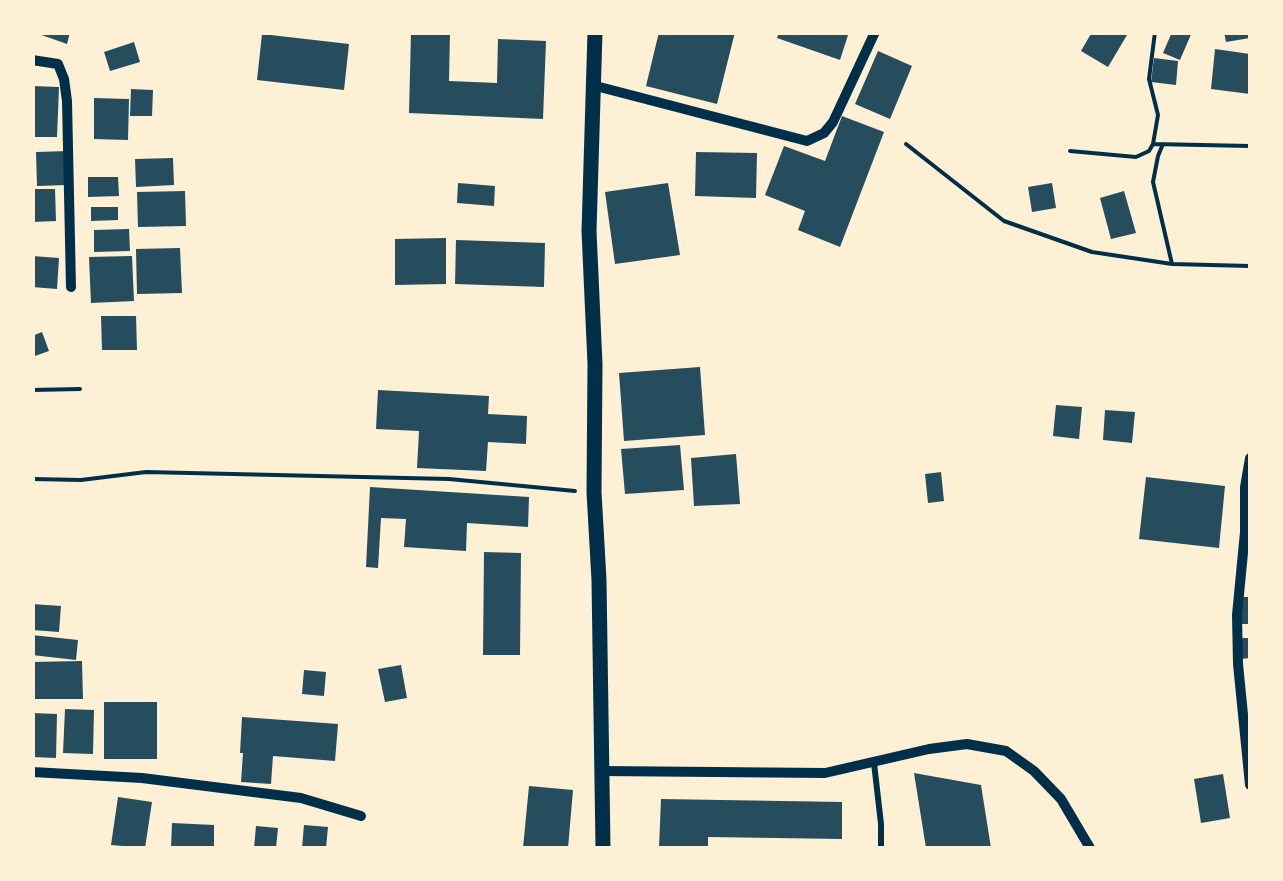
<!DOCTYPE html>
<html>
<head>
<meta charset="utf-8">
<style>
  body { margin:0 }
  #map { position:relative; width:1283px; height:881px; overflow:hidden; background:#fdf0d5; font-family:"DejaVu Sans",sans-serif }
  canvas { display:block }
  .frame { position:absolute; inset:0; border:35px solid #fdf0d5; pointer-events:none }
</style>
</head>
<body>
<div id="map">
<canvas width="1283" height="881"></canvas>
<div class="frame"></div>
</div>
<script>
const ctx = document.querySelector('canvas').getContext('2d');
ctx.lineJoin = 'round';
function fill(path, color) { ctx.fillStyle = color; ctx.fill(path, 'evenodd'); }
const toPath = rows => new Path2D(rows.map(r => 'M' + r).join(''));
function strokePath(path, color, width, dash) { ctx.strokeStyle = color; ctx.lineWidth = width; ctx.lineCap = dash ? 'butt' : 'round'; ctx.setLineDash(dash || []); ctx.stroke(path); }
fill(toPath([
  [33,32,70,32,67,44],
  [411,32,450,32,449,81,497,83,498,39,546,41,543,119,409,113],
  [659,32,735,32,717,104,646,86],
  [779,32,849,32,840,60,777,38],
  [1092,32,1122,32,1127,35,1108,67,1081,51],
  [1172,32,1192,32,1180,60,1163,53],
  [1224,32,1250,32,1250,38,1226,42],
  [262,34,349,44,344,90,257,80],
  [134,42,140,62,110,71,104,52],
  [1215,49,1250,54,1250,94,1211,89],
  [878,51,912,66,890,119,855,104],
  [1154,58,1178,61,1176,85,1151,82],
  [32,86,59,87,57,137,32,137],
  [131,89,153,90,152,116,130,116],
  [94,98,129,99,128,140,94,139],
  [842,116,884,132,840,247,798,230,805,211,765,195,784,146,825,161],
  [68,151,67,185,37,186,36,152],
  [696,152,757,153,756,198,695,196],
  [173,158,174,185,136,187,135,159],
  [88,177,118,177,119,196,88,197],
  [458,183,495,186,494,206,457,203],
  [668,183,680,255,615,264,605,192],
  [1052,183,1056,208,1032,212,1028,187],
  [32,189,55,189,56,221,32,222],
  [185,191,186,226,138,227,137,192],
  [1124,191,1136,233,1111,239,1100,198],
  [91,207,118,207,118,220,91,221],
  [129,229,130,251,94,252,94,230],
  [446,238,446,284,395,285,395,239],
  [456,240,545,243,544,287,455,284],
  [180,248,182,293,137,294,136,249],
  [32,256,59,258,57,289,32,287],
  [132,256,134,301,91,303,89,257],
  [101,316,136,316,137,350,102,350],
  [42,332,49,351,32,357,32,336],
  [700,367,705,435,624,441,619,373],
  [378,390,489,396,488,414,527,416,526,444,488,442,486,471,417,468,419,431,376,429],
  [1056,405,1082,407,1079,439,1053,436],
  [1105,410,1135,412,1132,443,1103,440],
  [680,445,684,490,625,494,621,449],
  [736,454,740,504,694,506,691,458],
  [941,472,944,501,928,503,925,474],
  [1146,477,1225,486,1219,548,1139,539],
  [370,487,529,497,528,527,467,523,466,551,404,547,406,519,381,518,378,568,366,567],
  [484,552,521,553,520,655,483,655],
  [1241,597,1250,597,1250,624,1242,624],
  [32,604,61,606,59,632,32,630],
  [32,635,78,640,76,660,32,655],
  [1241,638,1250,638,1250,658,1241,659],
  [82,661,83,699,32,699,32,662],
  [401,665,407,698,385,702,378,669],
  [304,670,326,672,324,696,302,694],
  [104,702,157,702,157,759,104,759],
  [65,709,94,710,93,754,63,753],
  [32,713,57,714,56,758,32,757],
  [242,717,338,724,335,761,273,756,271,784,241,782,243,753,240,753],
  [914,773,981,785,991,848,926,848],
  [1223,774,1230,818,1201,823,1194,779],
  [529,786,573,790,568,848,523,848],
  [118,797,152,802,145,848,111,845],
  [661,799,842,802,842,839,708,837,708,848,659,848],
  [172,823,214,825,214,848,171,848],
  [304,825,328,827,326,848,302,848],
  [256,826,278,828,276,848,254,848]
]), '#264d5e');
strokePath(toPath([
  [906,144,1004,221,1092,252,1172,264,1250,266],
  [1153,144,1158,115,1149,79,1155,32],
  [1163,144,1158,156,1153,182,1172,264],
  [1070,151,1136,157,1149,151,1153,144,1250,146],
  [32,390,80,389],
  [32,479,81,480,146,472,449,479,575,491]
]), '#003049', 4);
strokePath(toPath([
  [874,763,881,824,881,848]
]), '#003049', 6);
strokePath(toPath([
  [32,60,58,64,64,79,67,101,71,287],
  [592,85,807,141,824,133,833,122,875,32],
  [1245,532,1237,615,1238,664,1250,785],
  [1250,533,1245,532,1245,487,1250,458],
  [602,771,825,773,929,749,967,744,1006,751,1034,771,1061,799,1090,848],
  [32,772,142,778,301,798,361,816]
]), '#003049', 10);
strokePath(toPath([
  [595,32,589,231,595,364,594,492,599,580,603,848]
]), '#003049', 15);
</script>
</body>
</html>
